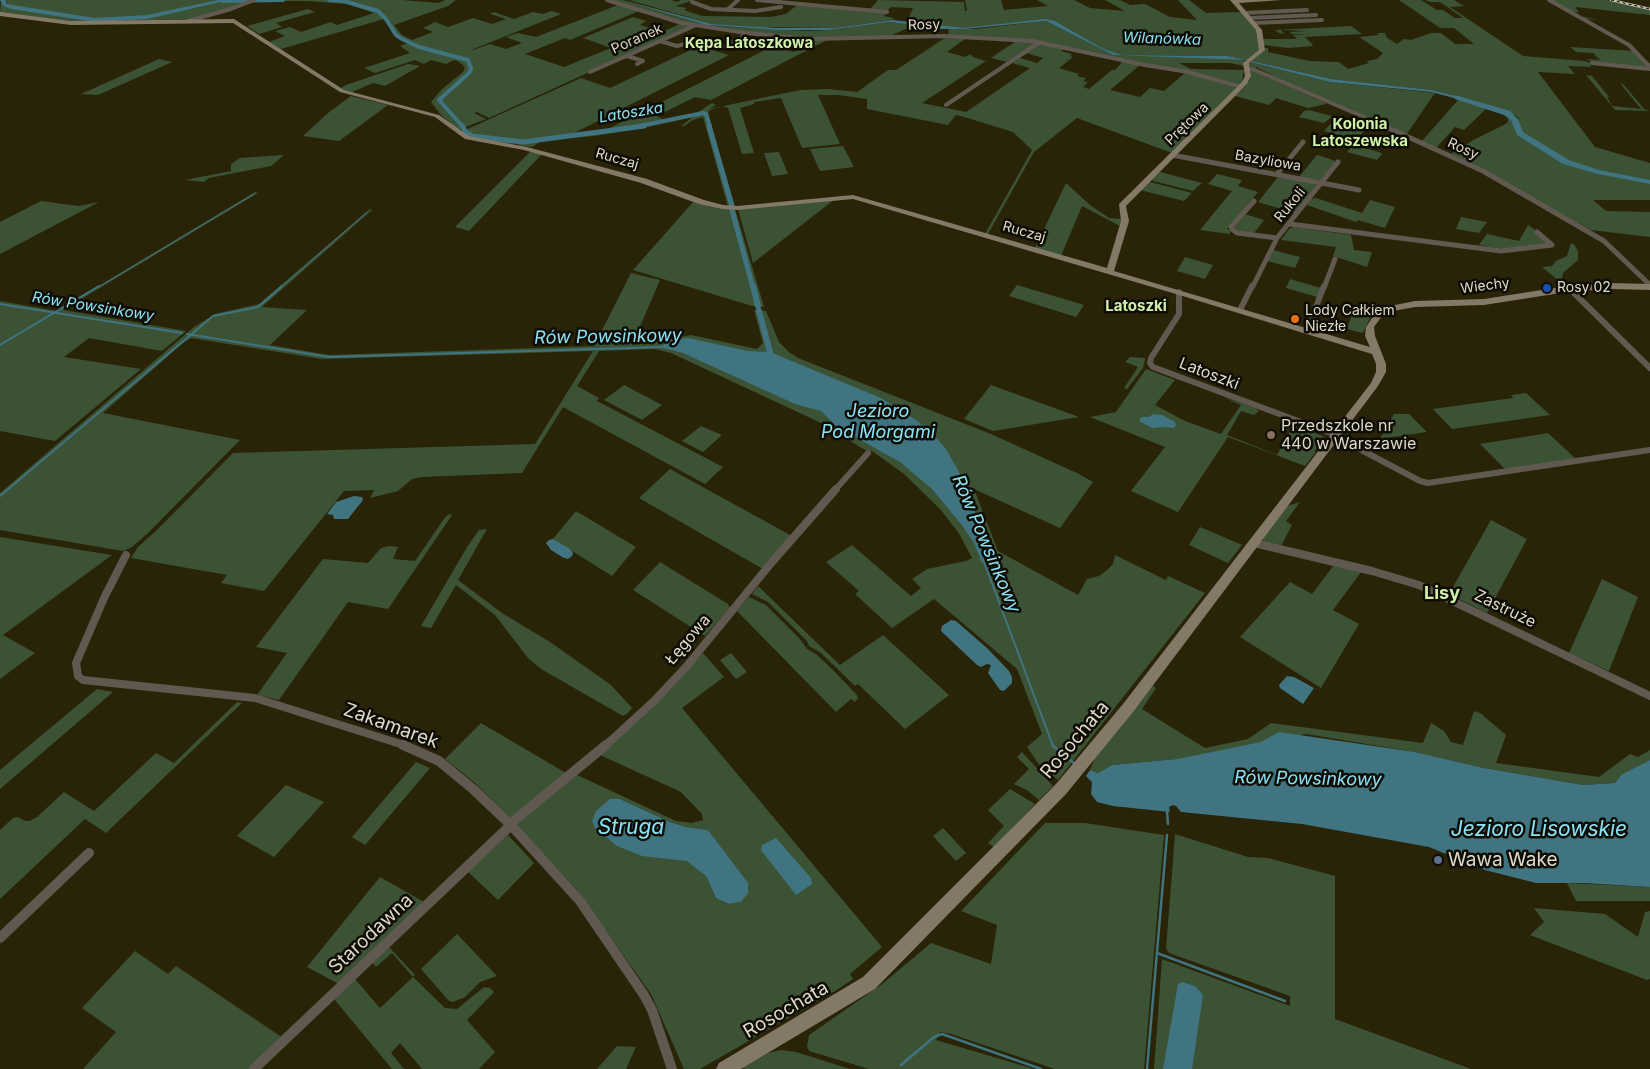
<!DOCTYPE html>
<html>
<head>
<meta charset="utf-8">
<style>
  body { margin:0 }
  canvas { display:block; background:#292308 }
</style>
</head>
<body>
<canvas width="1650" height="1069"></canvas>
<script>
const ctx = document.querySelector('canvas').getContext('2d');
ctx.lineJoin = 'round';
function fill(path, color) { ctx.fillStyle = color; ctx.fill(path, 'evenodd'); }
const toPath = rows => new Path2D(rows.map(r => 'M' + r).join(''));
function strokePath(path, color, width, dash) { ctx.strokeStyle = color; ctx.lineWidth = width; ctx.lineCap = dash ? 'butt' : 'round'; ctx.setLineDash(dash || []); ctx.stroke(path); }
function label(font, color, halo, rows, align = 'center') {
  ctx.font = font + ' Inter,sans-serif'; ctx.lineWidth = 5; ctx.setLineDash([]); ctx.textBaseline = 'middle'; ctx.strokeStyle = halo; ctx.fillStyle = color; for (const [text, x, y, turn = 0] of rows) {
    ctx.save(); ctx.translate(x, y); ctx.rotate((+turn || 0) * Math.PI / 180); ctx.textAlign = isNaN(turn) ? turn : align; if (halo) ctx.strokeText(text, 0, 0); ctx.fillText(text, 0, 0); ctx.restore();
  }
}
fill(toPath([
  [5,0,251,0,232,8,189,19,81,22,0,13,1,1,6,6,29,10,9,6],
  [257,0,402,0,439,3,445,0,456,0,448,6,394,25,402,35,412,40,433,32,423,28,435,22,448,27,473,18,492,24,506,19,490,14,494,12,514,19,533,12,543,14,552,11,561,14,471,50,473,50,490,44,506,49,522,43,506,37,518,33,536,37,618,5,639,11,570,40,565,38,525,54,564,67,611,48,583,38,633,17,646,21,640,25,662,32,680,24,690,26,489,118,477,112,474,113,486,119,458,130,441,115,431,102,442,89,463,72,465,67,459,62,454,60,446,64,431,60,424,64,415,60,375,73,364,68,410,53,400,46,408,43,396,36,384,19,281,49,269,42,285,36,275,31,290,27,301,32,331,22,337,25,374,13,347,4,307,1,254,1],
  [609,0,623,0,715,26,809,31,828,30,890,22,914,25,890,36,821,38,738,32,688,24],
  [629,0,671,0,678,2,680,0,694,0,675,6,687,8,684,10,702,16,771,17,786,14,797,5,887,12,884,16,894,18,892,20,834,28,760,27,712,24],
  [878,0,964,2,965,11,967,11,965,0,1001,0,1004,10,1048,6,1037,0,1074,0,1090,8,1125,11,1105,0,1120,0,1130,5,1145,4,1170,17,1197,20,1178,0,1189,0,1206,13,1241,12,1257,29,1260,50,1249,60,1227,56,1122,55,1102,48,1055,21,1039,20,969,28,949,28,909,22,908,19,913,8,891,7,887,11,870,9],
  [1399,0,1421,0,1437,10,1443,10,1455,18,1463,18,1440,2,1430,2,1425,0,1454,0,1464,6,1450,7,1523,56,1585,61,1590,63,1591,67,1568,66,1575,74,1538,72,1595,147,1650,163,1650,200,1593,200,1606,211,1650,212,1650,237,1591,230,1451,154,1475,139,1504,125,1508,122,1508,118,1502,113,1511,117,1514,126,1518,123,1519,118,1515,115,1487,108,1464,130,1455,127,1436,148,1421,142,1459,99,1472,103,1475,101,1432,90,1331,79,1252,61,1265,48,1268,48,1268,52,1291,57,1310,61,1339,62,1348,69,1369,63,1367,61,1377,59,1383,53,1359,37,1379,35,1377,33,1385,33,1387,38,1397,44,1404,39,1411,40,1431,33,1441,33,1455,44,1474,44,1454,28,1440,28],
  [1550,0,1607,0,1650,10,1650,15,1575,7,1579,12,1572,12,1580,16,1598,20,1581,18],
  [308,9,315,12,276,23,282,27,259,34,247,26],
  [1046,21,1113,55,1233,58,1247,61,1244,66,1230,63,1179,63,1191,69,1244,70,1242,82,1239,85,1034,40,948,35,949,29,974,29],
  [1351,26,1362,34,1305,37,1313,45,1312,46,1288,48,1264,45,1262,39,1294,39,1297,38,1293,35,1310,34,1292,34,1290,32,1306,31,1281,30,1284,34,1279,33,1275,30],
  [789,38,798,39,780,48,793,52,803,48,804,45,813,40,827,40,711,100,695,97,657,116,665,121,697,113,712,103,716,105,709,109,800,90,828,89,857,92,888,70,896,70,945,38,965,39,947,52,965,57,970,54,973,57,986,61,922,103,966,112,1030,68,1012,63,1020,58,1037,63,1043,58,1026,53,1039,44,1064,48,1061,51,1072,54,1070,56,1073,57,1059,68,1079,74,1077,76,1086,78,1083,81,1088,82,1083,87,1089,89,1112,70,1115,70,1123,61,1140,65,1110,90,1140,97,1150,88,1164,91,1186,72,1236,88,1172,153,1077,118,1034,152,988,234,985,234,1032,150,1013,132,961,116,956,115,948,125,867,109,867,99,839,95,818,95,840,144,802,148,781,98,754,102,754,104,740,108,754,153,742,154,728,108,723,106,710,110,708,112,735,207,728,207,703,117,693,120,684,126,681,126,693,117,644,128,594,136,543,140,532,147,518,145,521,140,516,140,513,144,466,136,461,132,581,78,610,88,699,46,729,55,574,133,606,130],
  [1016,41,1036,43,1008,62,991,58],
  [1570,47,1635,51,1650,68,1592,62,1586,59,1600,60,1593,53,1576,52],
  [159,59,172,62,98,95,81,94],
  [1250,62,1330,82,1435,93,1406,135,1271,76,1272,75,1256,67,1255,69,1249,66],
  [408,64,420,66,385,86,373,83,350,93,341,89,341,88,346,85],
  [1251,70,1326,103,1326,104,1308,108,1276,98,1269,105,1235,96,1245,87,1250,79],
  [1586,75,1592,76,1609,97,1607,97,1612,106,1641,109,1620,83,1623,84,1644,109,1650,111,1615,110],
  [351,96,388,105,339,141,303,136,328,113],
  [1309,110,1328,115,1333,116,1324,123,1299,117,1304,111],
  [1333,121,1365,129,1357,140,1324,131],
  [1353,145,1379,152,1382,154,1377,160,1347,152],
  [843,146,854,167,820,171,810,149],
  [531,151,542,154,469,231,455,227],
  [779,152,788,174,772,176,764,153],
  [284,155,271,166,209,178,204,182,185,180,231,171,231,164,240,158],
  [1317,155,1336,161,1321,180,1299,177],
  [1160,172,1202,183,1193,191,1153,181,1152,179],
  [1217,174,1242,180,1238,186,1258,192,1227,229,1230,230,1230,234,1200,230,1232,191,1208,184],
  [1278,177,1311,182,1317,186,1295,213,1258,202],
  [1150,182,1192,193,1184,201,1140,190],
  [1066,183,1090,205,1109,218,1122,219,1120,226,1082,206,1061,256,1035,248],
  [255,192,258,193,63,310,186,331,162,351,89,338,64,357,141,369,55,441,0,431,0,301,57,311],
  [1316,198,1362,213,1370,200,1395,207,1385,228,1358,220,1356,222,1307,205,1311,199],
  [835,199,753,263,738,209],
  [41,201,78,206,99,202,0,254,0,222],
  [694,201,716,207,735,209,764,307,752,306,633,270],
  [370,209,372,210,262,307,307,310,270,345,329,355,594,346,631,273,660,280,632,345,691,335,757,349,763,343,754,310,766,311,779,342,789,352,798,358,991,434,1079,474,1093,482,1060,528,974,489,998,551,1078,595,1087,579,1099,576,1107,570,1113,564,1115,555,1166,580,1168,576,1205,593,1058,780,1040,766,1027,747,1042,734,1017,669,934,599,892,628,855,594,859,591,826,562,852,545,911,596,921,588,912,579,927,569,966,561,972,558,958,532,940,509,904,474,872,451,865,450,819,422,671,353,655,349,599,351,577,386,599,398,597,401,723,467,705,484,563,407,522,473,422,477,412,479,398,491,370,498,374,490,344,491,264,591,221,583,227,575,131,558,138,547,158,529,233,453,535,444,593,351,322,359,191,338,183,343,103,413,240,440,148,533,132,547,123,551,0,530,0,493,194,327,215,314,259,304],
  [1245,214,1264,220,1254,233,1241,232,1234,228],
  [1461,217,1487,222,1479,233,1456,229],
  [1528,225,1554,243,1502,249,1479,245,1487,234,1519,241],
  [1294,227,1351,235,1354,250,1372,252,1367,267,1333,256,1336,247,1281,240,1289,229],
  [1571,243,1574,244,1578,251,1578,260,1563,273,1562,279,1570,285,1565,286,1542,267,1552,266,1556,261,1567,256],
  [1273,250,1300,257,1295,268,1267,261],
  [1185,257,1213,265,1205,279,1177,271],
  [1290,279,1321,288,1317,297,1286,288],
  [1017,285,1084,305,1076,317,1009,296],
  [1355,306,1376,312,1369,320,1363,333,1347,329],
  [1130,357,1145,358,1145,360,1143,368,1127,389,1124,388,1138,367,1125,362],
  [1146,369,1175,380,1155,405,1185,421,1221,434,1241,405,1223,397,1255,408,1259,411,1254,415,1241,411,1227,435,1277,455,1291,430,1291,426,1279,420,1323,436,1325,439,1314,451,1316,452,1305,466,1228,437,1178,512,1131,491,1165,447,1090,417,1116,412],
  [624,385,662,405,642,420,604,400],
  [991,385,1079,417,993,431,964,419],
  [1526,393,1550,415,1452,429,1433,409,1513,398,1511,395],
  [1394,414,1409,414,1427,432,1380,439],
  [701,426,722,435,703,452,682,441],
  [1548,433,1576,459,1506,470,1480,444],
  [670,469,792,536,763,569,639,498],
  [1300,502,1286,521,1292,525,1280,548,1265,545,1262,537,1287,506],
  [576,511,636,547,612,576,553,539],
  [450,514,452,515,388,609,348,602,279,700,257,695,287,653,256,647,323,559,368,563,381,548,389,546,398,547,393,559,415,561,446,516],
  [1491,520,1527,539,1487,613,1449,594],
  [1200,527,1242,545,1228,563,1189,545],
  [487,529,458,580,502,613,550,642,611,685,632,708,628,713,623,716,541,669,528,658,495,615,456,585,431,628,421,626,467,547,479,530],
  [0,537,112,555,3,635,35,653,0,679],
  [660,562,728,604,730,608,705,636,633,590],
  [1334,565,1361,572,1333,610,1359,624,1321,688,1240,637,1290,582,1312,594],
  [1602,579,1638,597,1609,671,1569,653],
  [758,586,840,665,883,635,949,695,905,729,858,684,855,686,820,652,809,646,807,641,768,602,752,594],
  [749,597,766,605,799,638,807,649,816,654,832,669,857,695,858,698,855,702,851,699,836,712,737,611],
  [703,653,724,677,682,708,882,947,850,974,853,979,835,991,700,1069,684,1069,651,994,577,890,516,825,577,775,676,821,692,823,703,820,702,814,681,792,600,755,647,712],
  [620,799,670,822,686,827,708,830,741,902,727,904,716,898,706,876],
  [731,653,747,672,736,679,720,660],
  [1151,685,1156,688,1142,709,1205,748,1248,739,1271,723,1423,743,1431,723,1444,731,1451,742,1463,745,1474,711,1480,713,1506,735,1496,763,1599,777,1630,754,1638,757,1650,750,1650,760,1622,774,1615,783,1583,785,1484,768,1415,752,1306,734,1177,759,1112,765,1098,773,1090,770,1096,755],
  [97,689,113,692,0,789,0,770],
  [237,702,242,703,106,833,85,819,0,899,0,830,13,818,18,817,25,821,30,821,37,817,64,792,94,811,156,753,174,763],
  [481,723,566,773,511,818,475,783,445,759],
  [1022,752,1053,786,1039,800,1027,790,1014,784,1029,769,1017,757],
  [416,762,430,768,365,845,352,837],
  [286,785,324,802,274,857,237,836],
  [1010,789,1035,804,994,847,988,843,1004,826,988,810],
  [1045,823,1085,823,1164,835,1144,1069,1055,1069,951,1034,940,1032,936,1040,1034,1069,869,1069,809,1051,807,1046,809,1035,881,985,931,943,991,964,997,925,961,911],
  [943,828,966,853,956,861,933,836],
  [1175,834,1248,857,1268,858,1335,876,1335,1019,1471,1069,1154,1069,1162,959,1290,1006,1290,996,1169,953,1166,949],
  [508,835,534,863,498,900,468,872],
  [380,877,424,902,339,984,307,967],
  [1567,883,1650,887,1650,901,1576,901],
  [1534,908,1605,914,1638,937,1645,912,1650,911,1650,979,1647,980,1530,935,1544,922],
  [457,934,497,976,480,982,465,997,453,1002,449,1001,421,969],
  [389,947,415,975,413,977,445,1008,457,1009,484,987,490,988,494,992,467,1020,495,1052,479,1069,422,1069,400,1043,391,1053,404,1069,392,1069,334,999,355,979,380,1008,413,977,392,953,376,967,372,962],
  [135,951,168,974,176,966,283,1038,250,1069,83,1069,116,1032,82,1008],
  [617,1046,636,1047,626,1069,597,1069],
  [781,1050,796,1052,850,1069,744,1069,743,1067,768,1053]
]), '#3b5234');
fill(toPath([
  [623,0,712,24,778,28,834,28,893,20,964,28,1045,19,1055,21,1102,48,1122,55,1227,56,1249,60,1113,55,1046,21,965,29,942,29,890,22,828,30,779,30,707,25],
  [1252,61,1331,79,1432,90,1475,101,1473,103,1431,92,1330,82,1250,62],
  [688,338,748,351,770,352,881,398,916,420,932,433,946,449,959,472,985,538,986,562,982,563,974,543,961,524,932,489,900,462,837,427,821,411,795,404,683,353,660,347,671,340],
  [1153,414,1162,415,1175,422,1176,425,1174,428,1164,427,1152,428,1139,421,1141,417,1149,417],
  [354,496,362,497,363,500,348,519,334,519,333,515,327,514,336,502],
  [553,539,570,549,573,553,572,556,568,559,562,557,551,550,546,543,549,540],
  [951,620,956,621,988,649,1009,671,1012,677,1012,683,1004,691,1000,690,988,673,991,665,987,664,981,667,977,665,941,631,942,626],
  [1287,676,1294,677,1314,688,1303,704,1280,688,1279,685],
  [1279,732,1415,752,1484,768,1583,785,1615,783,1622,774,1650,760,1650,887,1583,883,1536,883,1485,870,1429,847,1302,824,1181,812,1176,806,1173,805,1169,807,1170,812,1113,806,1097,802,1091,794,1092,782,1086,776,1090,770,1098,773,1112,765,1177,759,1261,742],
  [610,799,620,799,670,822,686,827,708,830,748,883,748,893,741,902,728,904,716,898,706,876,687,861,642,856,617,846,595,828,592,821,596,811],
  [776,838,811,878,812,884,796,895,761,850,762,845],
  [1182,982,1195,986,1203,995,1192,1069,1163,1069,1178,984]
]), '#407481');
strokePath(toPath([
  [97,288,254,194],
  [280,288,367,212]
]), '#407481', 1);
strokePath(toPath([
  [0,304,182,333],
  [187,334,329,357,662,347],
  [0,345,99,286],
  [0,496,213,316,258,307,282,286],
  [984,562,1053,746]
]), '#407481', 2);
strokePath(toPath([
  [1052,745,1075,764],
  [1167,811,1168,824],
  [1157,953,1285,1001],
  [901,1065,934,1037,942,1034,1041,1069],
  [1147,1069,1167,835]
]), '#407481', 2.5);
strokePath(toPath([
  [329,0,344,1,378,11,386,19,396,35,402,39,419,47,468,60,471,69,469,73,439,100,463,127],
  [222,1,283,0],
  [634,127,703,113,706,114,710,127]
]), '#407481', 4);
strokePath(toPath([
  [462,126,464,129],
  [709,126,732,206],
  [465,131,472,136,523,142,644,126],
  [732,210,753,288]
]), '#407481', 5);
strokePath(toPath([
  [753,286,758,306],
  [759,311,772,360]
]), '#407481', 6);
fill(toPath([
  [0,0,5,0,7,4,12,5,95,18,147,15,218,0,229,0,147,19,95,22,11,9,3,6,0,0],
  [1455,95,1510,111,1518,119,1523,132,1569,160,1599,170,1650,180,1650,184,1598,174,1563,164,1517,135,1511,120,1504,115,1455,99,1455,95]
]), '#407481');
strokePath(toPath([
  [607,0,682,23,746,33,811,39,943,36,1032,41,1145,65,1188,72,1241,87],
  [757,0,887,12],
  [1549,0,1629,45,1650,67],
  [692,2,711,9,755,11,781,7],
  [727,10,738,0],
  [1244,13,1307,10],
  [1249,18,1316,15],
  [188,21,231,9,254,0],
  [1254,23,1322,20],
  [660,41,677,46,685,44],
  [721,47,741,38,746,33],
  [627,56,643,61,637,64],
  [1592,63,1650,69],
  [1246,68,1255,70,1387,127],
  [590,72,694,26],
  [946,105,1040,42]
]), '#61594f', 4);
strokePath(toPath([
  [1384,126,1483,171,1604,241,1650,285],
  [1172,155,1359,190],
  [1277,174,1303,142],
  [1254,201,1231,227,1232,229,1237,233,1277,238],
  [1290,224,1501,251,1552,245,1537,232],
  [1252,288,1277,238,1338,162],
  [1324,288,1335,259]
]), '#61594f', 5);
strokePath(toPath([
  [1570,289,1650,368],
  [1179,292,1179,314,1151,358,1150,363,1153,367,1336,435],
  [1240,310,1252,286],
  [1307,330,1324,286],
  [1335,436,1420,481,1428,483,1650,450],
  [835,490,868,453]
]), '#61594f', 6);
strokePath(toPath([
  [1254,543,1372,571,1419,585,1650,696],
  [126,555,105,596,76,663,78,676,83,680,255,698,407,746],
  [605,746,654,701,686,667,772,562,836,489]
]), '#61594f', 8);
strokePath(toPath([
  [403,745,439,761,473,789,510,824,580,901,644,995,652,1010,672,1069],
  [510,824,606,745],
  [0,938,89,853],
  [254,1069,511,825]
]), '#61594f', 10);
fill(toPath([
  [1230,0,1282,0,1239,3,1262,30,1265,50,1249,63,1251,76,1247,84,1126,206,1129,221,1114,271,1370,347,1365,336,1366,327,1376,312,1390,306,1415,301,1484,299,1567,286,1609,283,1650,284,1650,290,1609,289,1567,292,1484,305,1415,307,1393,311,1382,316,1374,327,1375,336,1386,364,1386,372,1378,386,1133,712,1066,794,875,989,741,1069,716,1069,719,1063,863,977,1056,784,1123,704,1371,383,1376,372,1376,364,1372,354,1176,294,853,199,737,210,723,209,699,204,641,183,524,150,465,139,435,117,340,92,233,23,71,25,0,16,0,12,71,21,234,19,344,90,439,115,469,136,527,147,647,179,704,200,723,205,737,206,853,195,1107,268,1121,221,1119,204,1242,82,1245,76,1243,63,1259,50,1256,30,1230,0]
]), '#847867');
const rail = toPath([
  [1611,0,1650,9]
]);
strokePath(rail, '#c1bdac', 2.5);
strokePath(rail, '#0f0c03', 1, [3]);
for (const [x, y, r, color] of [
  [1547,288,5,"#1a4fb4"],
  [1295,319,5,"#e8710a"],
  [1271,435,5,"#8d6e63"],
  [1438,860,5,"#5c6f8a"]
]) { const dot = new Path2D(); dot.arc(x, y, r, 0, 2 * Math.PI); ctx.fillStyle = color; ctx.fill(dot); strokePath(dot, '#0f0c03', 2); }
label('14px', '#dedacb', '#0f0c03', [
  ["Rosy",924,25,-2],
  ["Poranek",637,39,-24],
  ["Prętowa",1187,124,-44],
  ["Rosy",1463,149,25],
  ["Ruczaj",617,159,16],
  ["Bazyliowa",1268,161,10],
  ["Rukoli",1290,205,-51],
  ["Ruczaj",1024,232,16],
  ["Wiechy",1485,286,-7]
]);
label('14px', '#dedacb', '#0f0c03', [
  ["Rosy 02",1557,288],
  ["Lody Całkiem",1305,311],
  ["Niezłe",1305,327]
], 'left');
label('italic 15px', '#8ae2f7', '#0f0c03', [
  ["Wilanówka",1162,39,2],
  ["Latoszka",631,113,-9],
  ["Rów Powsinkowy",93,307,9]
]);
label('bold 15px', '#cff1aa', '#0f0c03', [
  ["Kępa Latoszkowa",749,43],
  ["Kolonia",1360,124],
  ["Latoszewska",1360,141],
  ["Latoszki",1136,306]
]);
label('16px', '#dedacb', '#0f0c03', [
  ["Latoszki",1209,374,21],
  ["Zastruże",1505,609,26],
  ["Łęgowa",688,640,-50]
]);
label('16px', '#dedacb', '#0f0c03', [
  ["Przedszkole nr",1281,426],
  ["440 w Warszawie",1281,444]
], 'left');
label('italic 18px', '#8ae2f7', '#0f0c03', [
  ["Rów Powsinkowy",608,337,-1],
  ["Jezioro",878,412],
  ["Pod Morgami",878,433],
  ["Rów Powsinkowy",986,544,67],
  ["Rów Powsinkowy",1308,779,1]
]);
label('bold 18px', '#cff1aa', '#0f0c03', [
  ["Lisy",1442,594]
]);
label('19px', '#dedacb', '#0f0c03', [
  ["Zakamarek",391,726,20],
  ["Rosochata",1075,740,-50],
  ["Starodawna",371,934,-43],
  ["Rosochata",786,1010,-30]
]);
label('19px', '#dedacb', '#0f0c03', [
  ["Wawa Wake",1448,860]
], 'left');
label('italic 21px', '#8ae2f7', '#0f0c03', [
  ["Struga",631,828],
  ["Jezioro Lisowskie",1539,830]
]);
</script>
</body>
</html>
